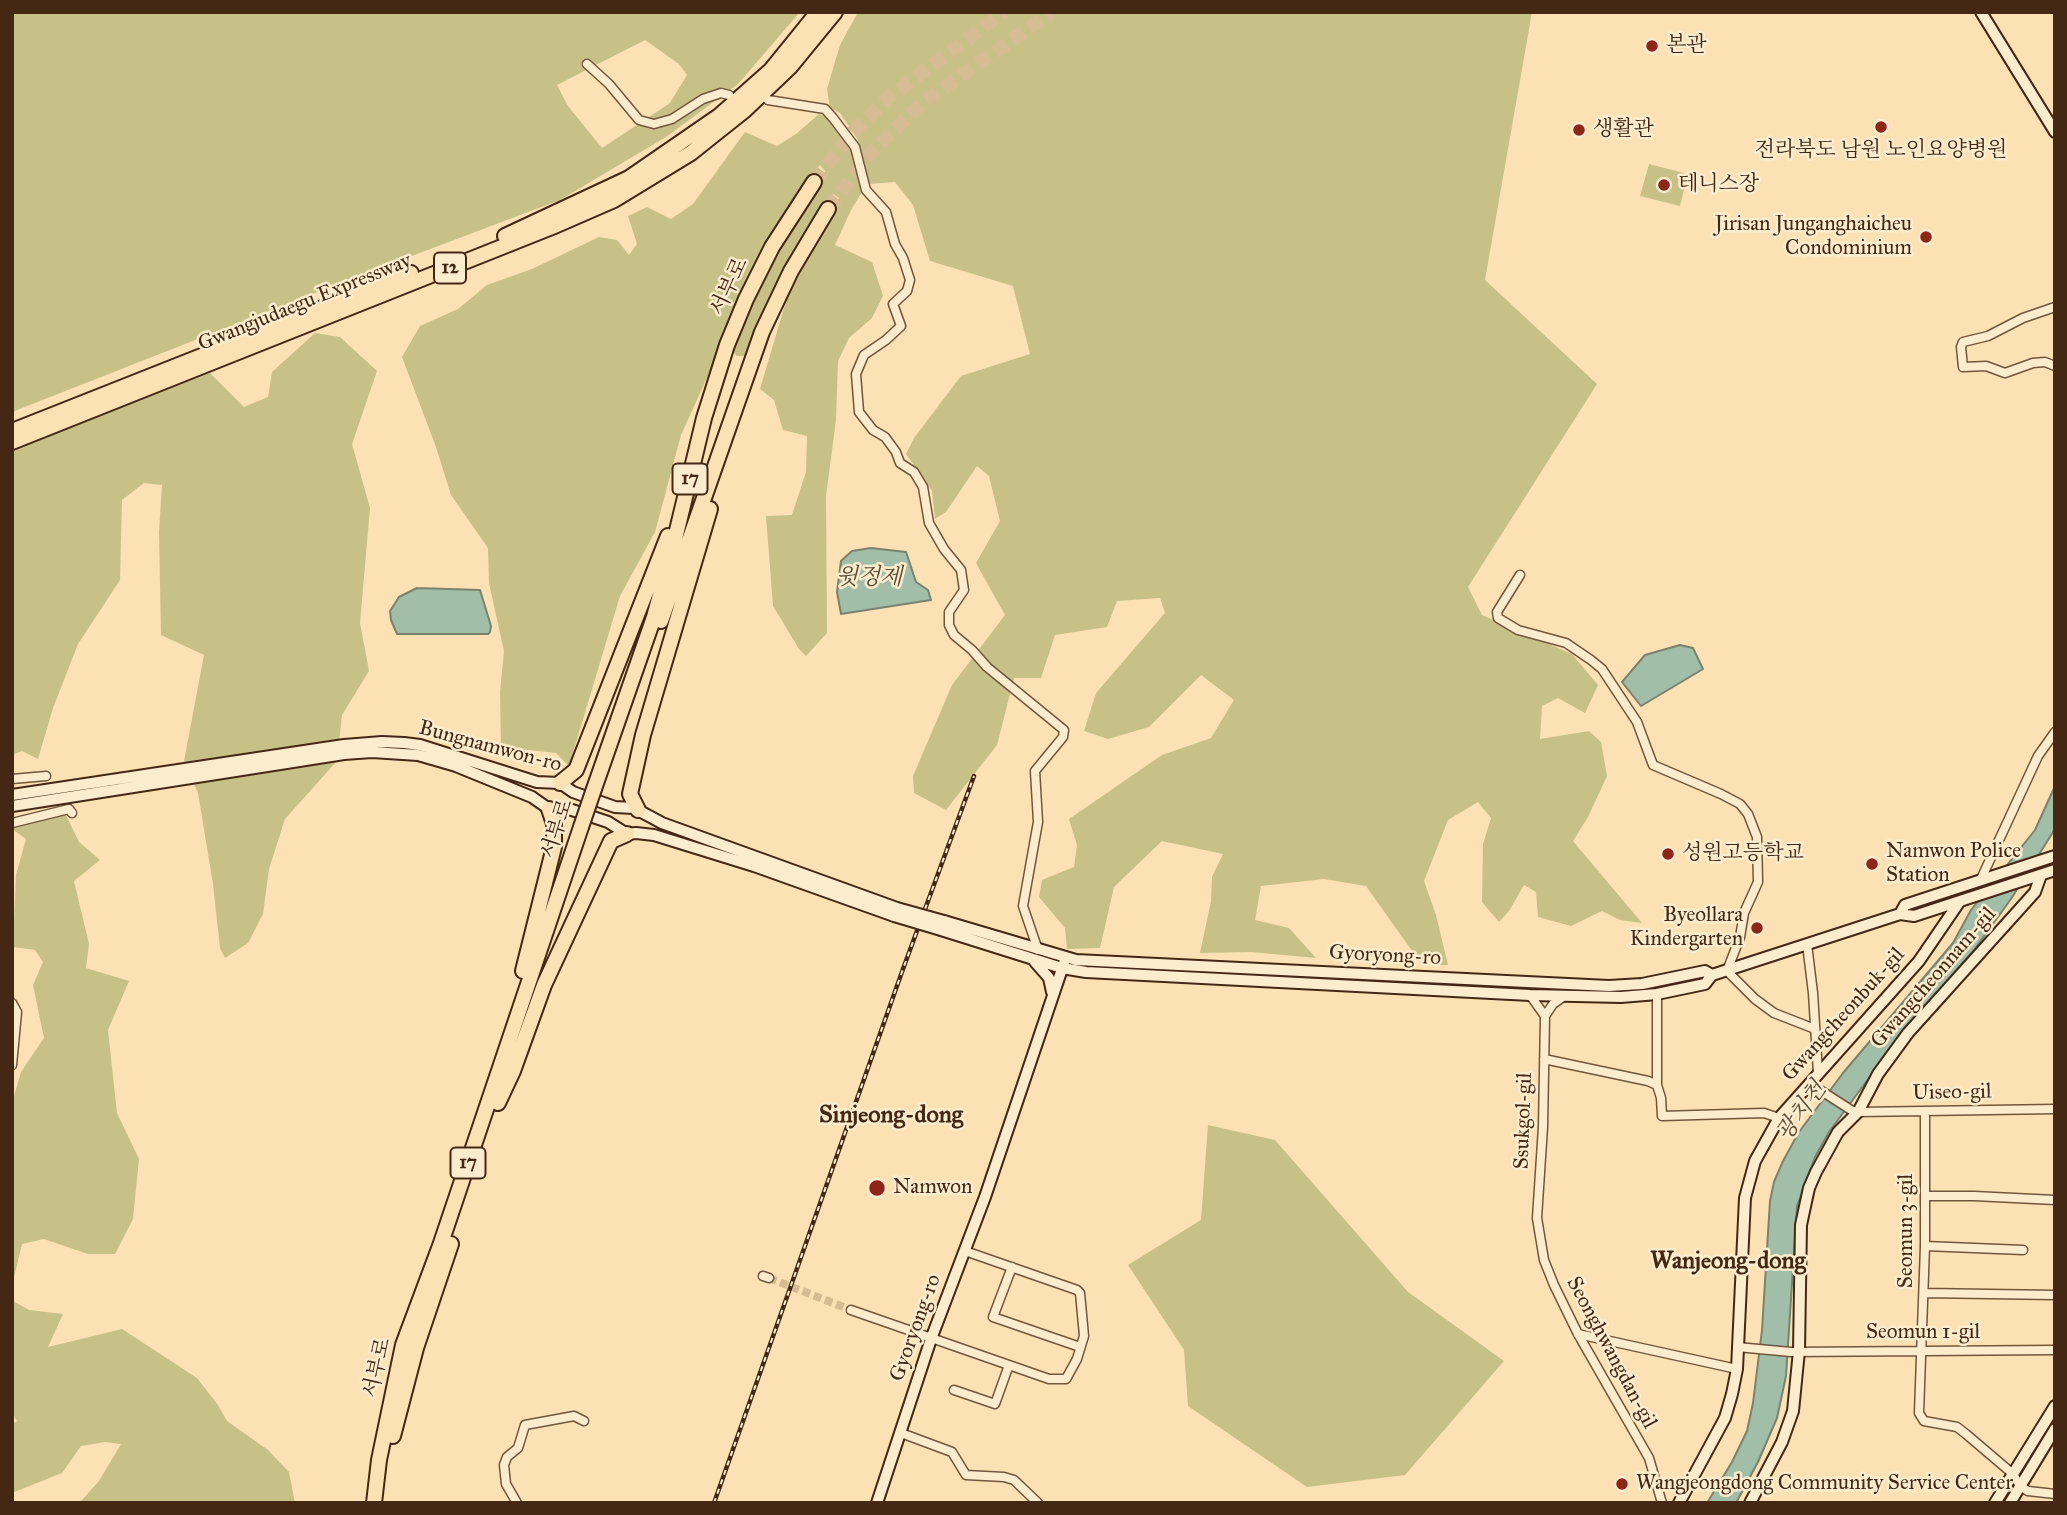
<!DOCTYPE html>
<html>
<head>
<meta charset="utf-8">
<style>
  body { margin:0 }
  #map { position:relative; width:2067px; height:1515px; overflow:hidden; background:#fbe1b3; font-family:"IM FELL Great Primer",serif }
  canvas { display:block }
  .frame { position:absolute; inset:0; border:14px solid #442814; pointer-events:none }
</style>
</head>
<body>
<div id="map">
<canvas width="2067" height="1515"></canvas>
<div class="frame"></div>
</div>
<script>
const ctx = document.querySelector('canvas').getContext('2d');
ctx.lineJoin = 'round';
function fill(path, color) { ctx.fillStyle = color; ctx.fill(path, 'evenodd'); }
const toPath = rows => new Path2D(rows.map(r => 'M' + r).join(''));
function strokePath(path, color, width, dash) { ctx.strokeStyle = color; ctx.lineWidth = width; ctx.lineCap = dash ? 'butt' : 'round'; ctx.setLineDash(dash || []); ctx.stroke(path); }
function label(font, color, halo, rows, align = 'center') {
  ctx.font = font + ' "IM FELL Great Primer","Noto Serif KR",serif'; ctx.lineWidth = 5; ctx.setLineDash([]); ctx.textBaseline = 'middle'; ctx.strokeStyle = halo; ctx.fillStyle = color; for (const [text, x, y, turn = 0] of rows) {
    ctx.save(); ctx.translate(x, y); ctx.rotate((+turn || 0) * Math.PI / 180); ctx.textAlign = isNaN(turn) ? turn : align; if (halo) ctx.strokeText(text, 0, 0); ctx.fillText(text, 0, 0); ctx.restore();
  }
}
fill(toPath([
  [12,12,800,12,738,84,666,137,560,200,343,282,12,412],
  [645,40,679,64,687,75,670,103,602,148,568,106,557,85],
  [858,12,1532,12,1485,280,1597,384,1468,587,1482,615,1572,654,1598,685,1585,713,1558,698,1542,706,1540,739,1589,731,1601,742,1607,776,1588,817,1573,841,1642,923,1620,920,1602,911,1571,926,1538,917,1536,892,1524,885,1509,911,1499,922,1482,902,1483,844,1491,818,1478,802,1448,820,1424,881,1436,915,1448,965,1422,965,1366,886,1324,879,1261,886,1255,920,1289,928,1316,958,1251,952,1200,953,1211,901,1212,877,1223,854,1162,841,1114,887,1100,948,1067,949,1065,928,1039,897,1042,880,1074,867,1077,845,1069,819,1162,755,1211,738,1234,700,1201,675,1149,727,1108,739,1084,731,1096,693,1165,613,1160,598,1117,601,1107,627,1055,635,1041,678,1014,678,997,745,946,810,914,793,913,776,952,685,1005,615,976,563,1000,521,989,476,977,466,946,512,935,519,932,491,906,454,914,438,961,376,1030,354,1013,286,930,261,913,205,895,182,870,184,857,138,840,113,830,108,827,89,840,45],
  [819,114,837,120,851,143,863,191,852,208,835,245,872,262,883,296,872,318,849,338,838,361,836,420,826,496,827,633,806,656,799,649,773,606,766,516,792,515,806,472,807,436,783,430,774,400,760,389,792,281,834,210,839,198,833,194,828,200,786,270,751,350,746,356,737,356,732,351,732,344,773,256,820,185,825,171,820,165,809,177,762,252,731,316,715,360,681,435,655,532,620,596,569,766,556,753,501,747,500,692,504,651,489,583,488,548,451,495,436,447,402,357,420,326,458,309,487,285,532,269,599,237,617,240,629,255,637,244,628,216,647,207,671,219,693,204,745,132,777,146,796,134],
  [1649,164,1688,174,1680,206,1640,196],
  [315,333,340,337,377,371,352,444,370,508,360,623,369,671,342,715,337,761,285,819,269,869,263,914,248,943,225,958,220,948,213,884,198,793,184,761,204,655,161,635,159,532,162,485,144,483,122,500,120,580,78,644,53,708,38,759,22,751,12,755,12,450,210,373,244,407,268,397,272,372],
  [65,813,79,842,100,860,74,881,89,944,86,968,129,981,108,1030,117,1113,139,1159,133,1219,115,1254,88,1254,44,1239,22,1244,12,1286,13,1301,29,1310,63,1314,48,1347,122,1329,197,1378,218,1405,227,1421,268,1450,289,1472,295,1503,77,1503,82,1500,99,1481,121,1444,105,1442,81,1446,62,1473,12,1493,12,1424,17,1421,12,1413,12,1103,21,1072,44,1038,33,985,43,962,35,950,13,947,16,875,26,839,12,829,12,825],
  [1208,1125,1275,1140,1408,1292,1504,1361,1405,1475,1307,1487,1188,1406,1184,1350,1128,1265,1201,1220]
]), '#c7c187');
const water = toPath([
  [871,548,906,552,916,582,928,590,931,600,841,614,837,592,841,561,852,551,871,548],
  [417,588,480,590,491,626,490,632,488,634,397,634,391,620,390,611,399,597,417,588],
  [1680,645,1693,648,1703,669,1641,706,1622,682,1645,655,1680,645],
  [2055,786,2055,829,2011,899,1974,950,1903,1032,1829,1132,1815,1157,1797,1206,1786,1376,1777,1418,1758,1462,1736,1503,1707,1503,1732,1462,1747,1431,1753,1403,1762,1330,1770,1201,1774,1182,1783,1161,1799,1132,1843,1073,1953,943,1971,910,2035,830,2055,786]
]);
fill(water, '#a0bea8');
strokePath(water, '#7b826d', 2);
strokePath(toPath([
  [769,1278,851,1310]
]), '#d6bc93', 8, [8, 4]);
strokePath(toPath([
  [814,182,853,132,888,98,1004,12],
  [828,209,869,155,922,103,1052,12]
]), '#d6bc93', 14, [14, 7]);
const street = toPath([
  [587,64,609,84,639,120,654,124,672,119,703,99,721,93,729,95],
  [768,100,825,109,833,118,855,147,866,190,886,212,895,244,903,258,910,280,907,291,893,304,901,326,886,340,864,355,856,374,859,412,873,430,885,437,896,452,900,463,914,472,923,487,929,523,944,549,961,570,964,590,949,612,949,625,954,635,972,650,987,667,1064,730,1063,737,1035,771,1038,822,1023,906,1038,950],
  [2055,307,2023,318,1988,336,1963,342,1961,347,1963,367,1986,366,2005,373,2033,363,2045,362,2055,366],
  [1520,575,1497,612,1498,618,1518,630,1566,643,1591,660,1602,669,1637,722,1653,765,1721,794,1740,804,1748,814,1757,837,1758,882,1744,913,1740,937,1727,971,1755,999,1774,1013,1815,1029],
  [12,779,46,776],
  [12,823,69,809,72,813],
  [1981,879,2038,756,2055,732],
  [1807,944,1813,993,1818,1073],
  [1657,994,1657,1085,1661,1098,1662,1116,1764,1113,1779,1118],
  [1530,995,1545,1016],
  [1563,997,1553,1004,1545,1016,1543,1127,1537,1218,1544,1260,1554,1285,1578,1334,1649,1458,1662,1503],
  [12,1003,17,1012,12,1065],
  [1544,1059,1648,1081,1657,1085],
  [1809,1083,1851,1110,1858,1112,2055,1109],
  [1925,1111,1925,1246,1919,1413,1924,1421,1957,1427,1966,1434,2013,1474,2020,1486,2028,1491,2055,1494],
  [1925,1196,1974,1196,2055,1200],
  [1925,1246,2023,1250],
  [1012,1267,993,1317,1080,1347],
  [763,1276,769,1278],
  [1924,1293,2055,1295],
  [851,1310,1049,1379,1066,1379,1077,1359,1084,1336,1080,1293,1077,1290,965,1251],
  [1578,1334,1737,1369],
  [1737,1347,1791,1352,2055,1350],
  [954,1390,995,1404,1009,1365],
  [901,1433,952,1452,966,1475,1004,1477,1014,1480,1038,1503],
  [517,1503,506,1484,504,1465,507,1457,518,1448,525,1425,574,1416,584,1421]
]);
const secondary = toPath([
  [1981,12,2055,132],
  [12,795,344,745,382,742,404,743,420,745,537,782,560,783,573,792,615,807,634,808,662,823,897,908],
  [12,806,344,754,372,752,418,755,456,766,532,797,549,809,569,809,608,822,627,834,636,833,654,835,754,866,894,916],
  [1900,914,1905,905,2055,856],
  [944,921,1076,960,1609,986,1642,984,1705,971,1712,975],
  [941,930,1062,968,1086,972,1530,995,1621,997,1657,994,1705,984,1712,975,1900,914,1914,916,2055,870],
  [1035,962,1049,978,1052,992],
  [877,1503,931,1339,985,1197,1064,963],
  [1679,1503,1725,1418,1732,1394,1737,1369,1745,1198,1755,1161,1779,1118,1919,961,1960,901],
  [1750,1503,1782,1442,1793,1411,1799,1351,1801,1225,1809,1188,1816,1172,1838,1132,1858,1112,1878,1074,1908,1033,2035,892,2041,875],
  [1995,1503,2055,1406],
  [2010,1503,2055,1429]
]);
const highway = toPath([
  [505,236,629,178,719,116,771,70,818,12],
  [12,431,411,273],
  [12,442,552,227,614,200,691,153,745,110,790,67,835,12],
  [661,621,762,332,791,271,828,209],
  [560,783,576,770,668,536],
  [594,789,654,617,674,543,704,418,727,345,746,299,772,247,814,182],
  [638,810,630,794,643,735,710,509],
  [523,971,554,847,554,824,549,809],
  [498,1103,513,1071,544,985,611,841,627,834],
  [393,1436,416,1348,451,1244],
  [374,1503,379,1460,403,1345,440,1246,581,827]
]);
strokePath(street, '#72563c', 11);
strokePath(secondary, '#442814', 14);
strokePath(highway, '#442814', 18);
strokePath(street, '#fcecce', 8);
strokePath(secondary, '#fcecce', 10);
strokePath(highway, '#fbe1b3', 14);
const rail = toPath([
  [714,1503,903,969,974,776]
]);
strokePath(rail, '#442814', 4.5);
strokePath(rail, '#fcecce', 2, [5]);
const secondaryBridge = toPath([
  [897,908,944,921],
  [894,916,941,930]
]);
const highwayBridge = toPath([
  [581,827,594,789]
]);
strokePath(secondaryBridge, '#442814', 14, []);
strokePath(highwayBridge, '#442814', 18, []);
strokePath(secondaryBridge, '#fcecce', 10);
strokePath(highwayBridge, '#fbe1b3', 14);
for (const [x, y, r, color] of [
  [1652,46,7,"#8f2418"],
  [1881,127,7,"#8f2418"],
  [1579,130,7,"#8f2418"],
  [1664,185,7,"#8f2418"],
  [1926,237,7,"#8f2418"],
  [1668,854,7,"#8f2418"],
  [1872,864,7,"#8f2418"],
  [1757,928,7,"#8f2418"],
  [877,1188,9,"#8f2418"],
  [1622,1484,7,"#8f2418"]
]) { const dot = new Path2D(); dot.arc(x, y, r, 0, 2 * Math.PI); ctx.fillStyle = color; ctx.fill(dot); strokePath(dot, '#fcecce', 2.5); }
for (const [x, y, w] of [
  [450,268,32],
  [690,479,35],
  [468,1163,35]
]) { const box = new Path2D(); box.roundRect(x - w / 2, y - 15.5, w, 31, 5); ctx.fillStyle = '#fcecce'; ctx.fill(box); strokePath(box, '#442814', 2); }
label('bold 19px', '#442814', null, [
  ["12",450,268],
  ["17",690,479],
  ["17",468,1163]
]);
label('21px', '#442814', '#fcecce', [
  ["본관",1666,46],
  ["생활관",1593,130],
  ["전라북도 남원 노인요양병원",1881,151,"center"],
  ["테니스장",1678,185],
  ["Jirisan Junganghaicheu",1912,225,"right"],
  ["Condominium",1912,249,"right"],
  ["Namwon Police",1886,852],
  ["Station",1886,876],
  ["성원고등학교",1682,854],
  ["Byeollara",1743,916,"right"],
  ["Kindergarten",1743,940,"right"],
  ["Namwon",893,1188],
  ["Wangjeongdong Community Service Center",1636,1484]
], 'left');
label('21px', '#442814', '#fcecce', [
  ["서부로",730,287,-65],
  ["Gwangjudaegu Expressway",305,303,-22],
  ["Bungnamwon-ro",490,747,15],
  ["서부로",558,829,-72],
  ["Gyoryong-ro",1385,956,3],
  ["Gwangcheonnam-gil",1934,978,-49],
  ["Gwangcheonbuk-gil",1844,1015,-48],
  ["Uiseo-gil",1952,1093,-1],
  ["Ssukgol-gil",1524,1121,-88],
  ["Seomun 3-gil",1907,1231,-90],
  ["Gyoryong-ro",916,1328,-70],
  ["Seomun 1-gil",1923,1333],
  ["Seonghwangdan-gil",1611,1353,62],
  ["서부로",378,1368,-77]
]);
label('italic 23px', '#5b4e39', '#fcecce', [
  ["윗정제",869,578],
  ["광치천",1802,1112,-54]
]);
label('bold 24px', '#442814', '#fcecce', [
  ["Sinjeong-dong",891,1116],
  ["Wanjeong-dong",1728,1262]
]);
</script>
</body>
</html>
